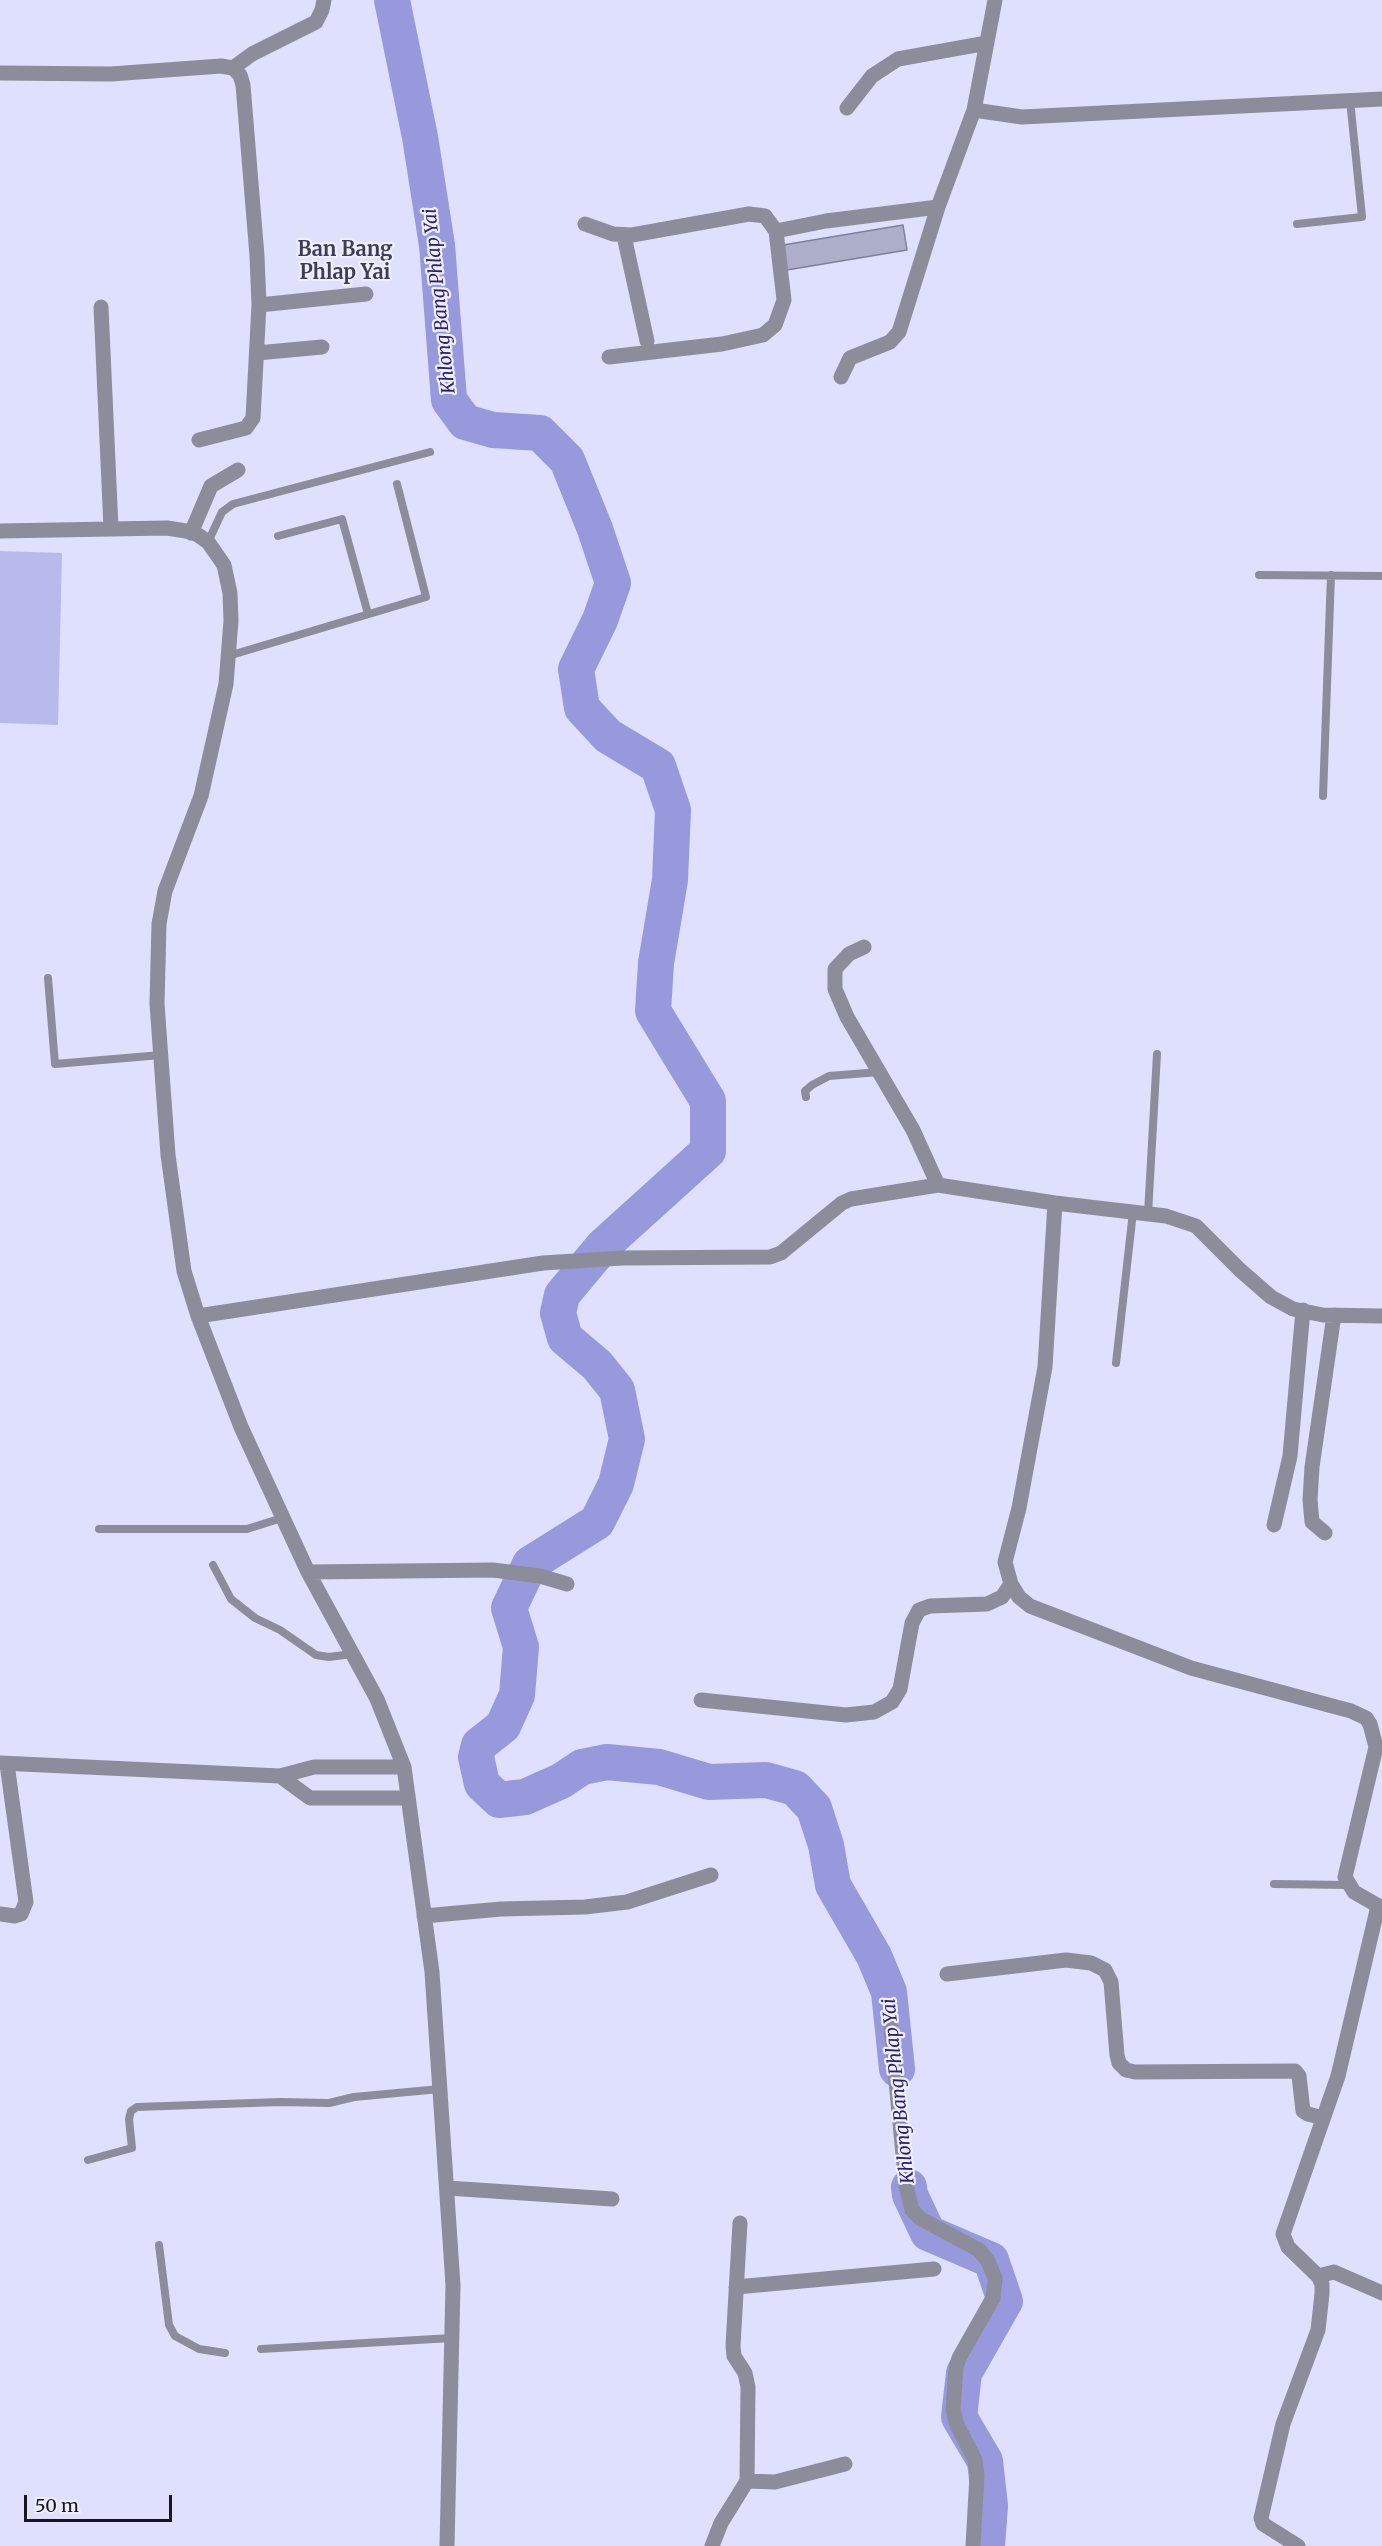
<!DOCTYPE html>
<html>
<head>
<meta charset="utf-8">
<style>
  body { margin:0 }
  #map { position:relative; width:1382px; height:2546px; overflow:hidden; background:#dee0fe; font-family:Merriweather,serif }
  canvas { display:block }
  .scale { position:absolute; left:24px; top:2495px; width:148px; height:27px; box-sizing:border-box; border:3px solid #151620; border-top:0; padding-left:8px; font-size:18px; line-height:21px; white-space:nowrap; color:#151620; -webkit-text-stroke:4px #eeeffb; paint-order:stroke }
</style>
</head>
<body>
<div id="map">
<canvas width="1382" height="2546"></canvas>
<div class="scale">50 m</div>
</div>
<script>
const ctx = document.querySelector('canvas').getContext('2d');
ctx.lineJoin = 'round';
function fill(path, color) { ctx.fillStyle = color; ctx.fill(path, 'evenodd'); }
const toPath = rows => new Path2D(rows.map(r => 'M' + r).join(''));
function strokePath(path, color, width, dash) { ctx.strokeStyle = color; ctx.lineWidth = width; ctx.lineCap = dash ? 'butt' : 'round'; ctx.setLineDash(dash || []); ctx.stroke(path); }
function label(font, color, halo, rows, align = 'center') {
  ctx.font = font + ' Merriweather,serif'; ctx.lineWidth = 4.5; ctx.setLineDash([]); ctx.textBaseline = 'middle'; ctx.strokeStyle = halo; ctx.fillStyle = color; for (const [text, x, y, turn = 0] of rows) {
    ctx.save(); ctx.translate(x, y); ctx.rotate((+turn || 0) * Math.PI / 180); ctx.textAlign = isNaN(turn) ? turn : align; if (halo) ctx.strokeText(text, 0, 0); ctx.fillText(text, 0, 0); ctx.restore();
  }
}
fill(toPath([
  [0,551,62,553,58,725,0,723]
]), '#b8baec');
strokePath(toPath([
  [392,0,420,137,437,245,449,400,465,422,493,430,540,433,567,460,595,529,613,583,600,620,576,669,582,708,608,736,658,766,673,810,670,880,656,963,653,1011,708,1101,708,1151,603,1246,562,1295,558,1313,565,1338,597,1365,617,1390,627,1439,616,1484,597,1522,530,1564,509,1608,521,1647,517,1695,503,1726,479,1745,476,1757,482,1784,499,1800,525,1797,561,1781,582,1767,607,1762,659,1767,709,1782,766,1780,795,1788,814,1808,826,1845,833,1885,874,1956,889,1992,897,2069],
  [909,2187,910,2195,928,2233,991,2260,1005,2301,964,2373,959,2417,985,2461,990,2506,987,2546]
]), '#9799dc', 36);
const building = toPath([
  [903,225,907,250,787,270,783,245,903,225]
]);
fill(building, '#acaeca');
strokePath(building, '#7e809b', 1.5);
strokePath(toPath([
  [1297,224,1362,217,1350,100],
  [278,536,342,519,368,614],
  [208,542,222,512,233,504,430,452],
  [1259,575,1382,576],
  [228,656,426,597,397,484],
  [1323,796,1331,575],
  [48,978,55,1064,161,1055],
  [806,1097,805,1091,812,1085,829,1076,879,1072],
  [1148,1214,1157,1054],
  [1116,1363,1133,1212],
  [99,1529,247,1529,282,1518],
  [213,1565,231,1599,255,1618,280,1630,316,1655,329,1657,352,1654],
  [1274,1884,1348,1885],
  [88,2160,132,2148,129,2119,131,2111,137,2107,280,2102,329,2103,354,2097,440,2089],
  [159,2245,169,2325,175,2336,199,2349,225,2353],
  [261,2349,452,2338]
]), '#8c8d9a', 8);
strokePath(toPath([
  [995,0,974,110,1022,117,1382,99],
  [233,68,252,54,316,22,322,10,324,0],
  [0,73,111,74,221,66,233,68,240,75,243,85,257,256,259,305,253,418,246,428,199,440],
  [847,108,872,76,898,59,987,43],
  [585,224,613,234,632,235,749,214,765,216,776,231],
  [624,236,647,341],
  [259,305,366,294],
  [101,307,111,528],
  [257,353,322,347],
  [609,357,722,344,763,335,775,325,784,300,776,231,826,221,938,207],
  [841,377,850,358,890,342,899,332,938,207,974,110],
  [0,531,167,528,186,531,198,535,208,542,224,565,230,593,231,621,226,684,201,796,165,891,159,924,157,1004,168,1155,184,1271,198,1316,241,1427,308,1572,377,1699,404,1767,432,1972,453,2285,447,2546],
  [191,533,211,486,238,470],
  [864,947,849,954,835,969,835,989,847,1017,913,1130,938,1185],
  [1055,1203,1045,1367,1019,1508,1005,1562,1011,1584,1019,1597,1030,1606,1191,1668,1351,1711,1366,1718,1370,1724,1376,1747,1345,1877,1354,1892,1382,1908],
  [198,1316,543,1263,622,1258,770,1257,781,1253,842,1203,851,1199,938,1185,1055,1203,1166,1216,1196,1226,1240,1270,1271,1297,1293,1309,1323,1315,1382,1316],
  [1274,1525,1290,1456,1303,1310],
  [1325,1533,1312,1522,1310,1500,1312,1467,1334,1315],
  [308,1572,493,1570,540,1576,567,1584],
  [701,1700,846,1715,874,1712,892,1702,900,1689,912,1623,919,1610,930,1606,987,1604,1002,1597,1011,1584],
  [0,1763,280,1776,314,1767,404,1767],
  [280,1776,310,1798,408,1798],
  [0,1914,15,1916,21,1914,26,1902,7,1764],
  [424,1916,501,1909,585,1907,627,1902,711,1875],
  [947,1974,1066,1960,1091,1963,1105,1970,1111,1982,1117,2055,1119,2063,1126,2070,1135,2072,1295,2071,1299,2076,1303,2111,1308,2114,1323,2118],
  [891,2029,906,2186,912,2210,921,2219,979,2250,988,2261,995,2278,993,2298,959,2358,956,2367,953,2410,957,2425,975,2460,977,2475,973,2546],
  [448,2188,612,2199],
  [1318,2276,1334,2272,1382,2293],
  [736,2287,934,2269],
  [747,2481,775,2482,845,2464],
  [712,2546,721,2523,747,2481,748,2387,745,2373,734,2356,733,2346,740,2223],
  [1298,2546,1263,2524,1261,2518,1283,2424,1318,2330,1322,2294,1322,2284,1318,2276,1288,2247,1283,2234,1338,2076,1378,1906]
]), '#8c8d9a', 15);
label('italic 18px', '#2b206e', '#eeeffb', [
  ["Khlong Bang Phlap Yai",440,301,-96],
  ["Khlong Bang Phlap Yai",899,2091,-96]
]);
label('bold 20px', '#3d3e56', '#eeeffb', [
  ["Ban Bang",345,250],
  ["Phlap Yai",345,273]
]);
</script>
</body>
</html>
